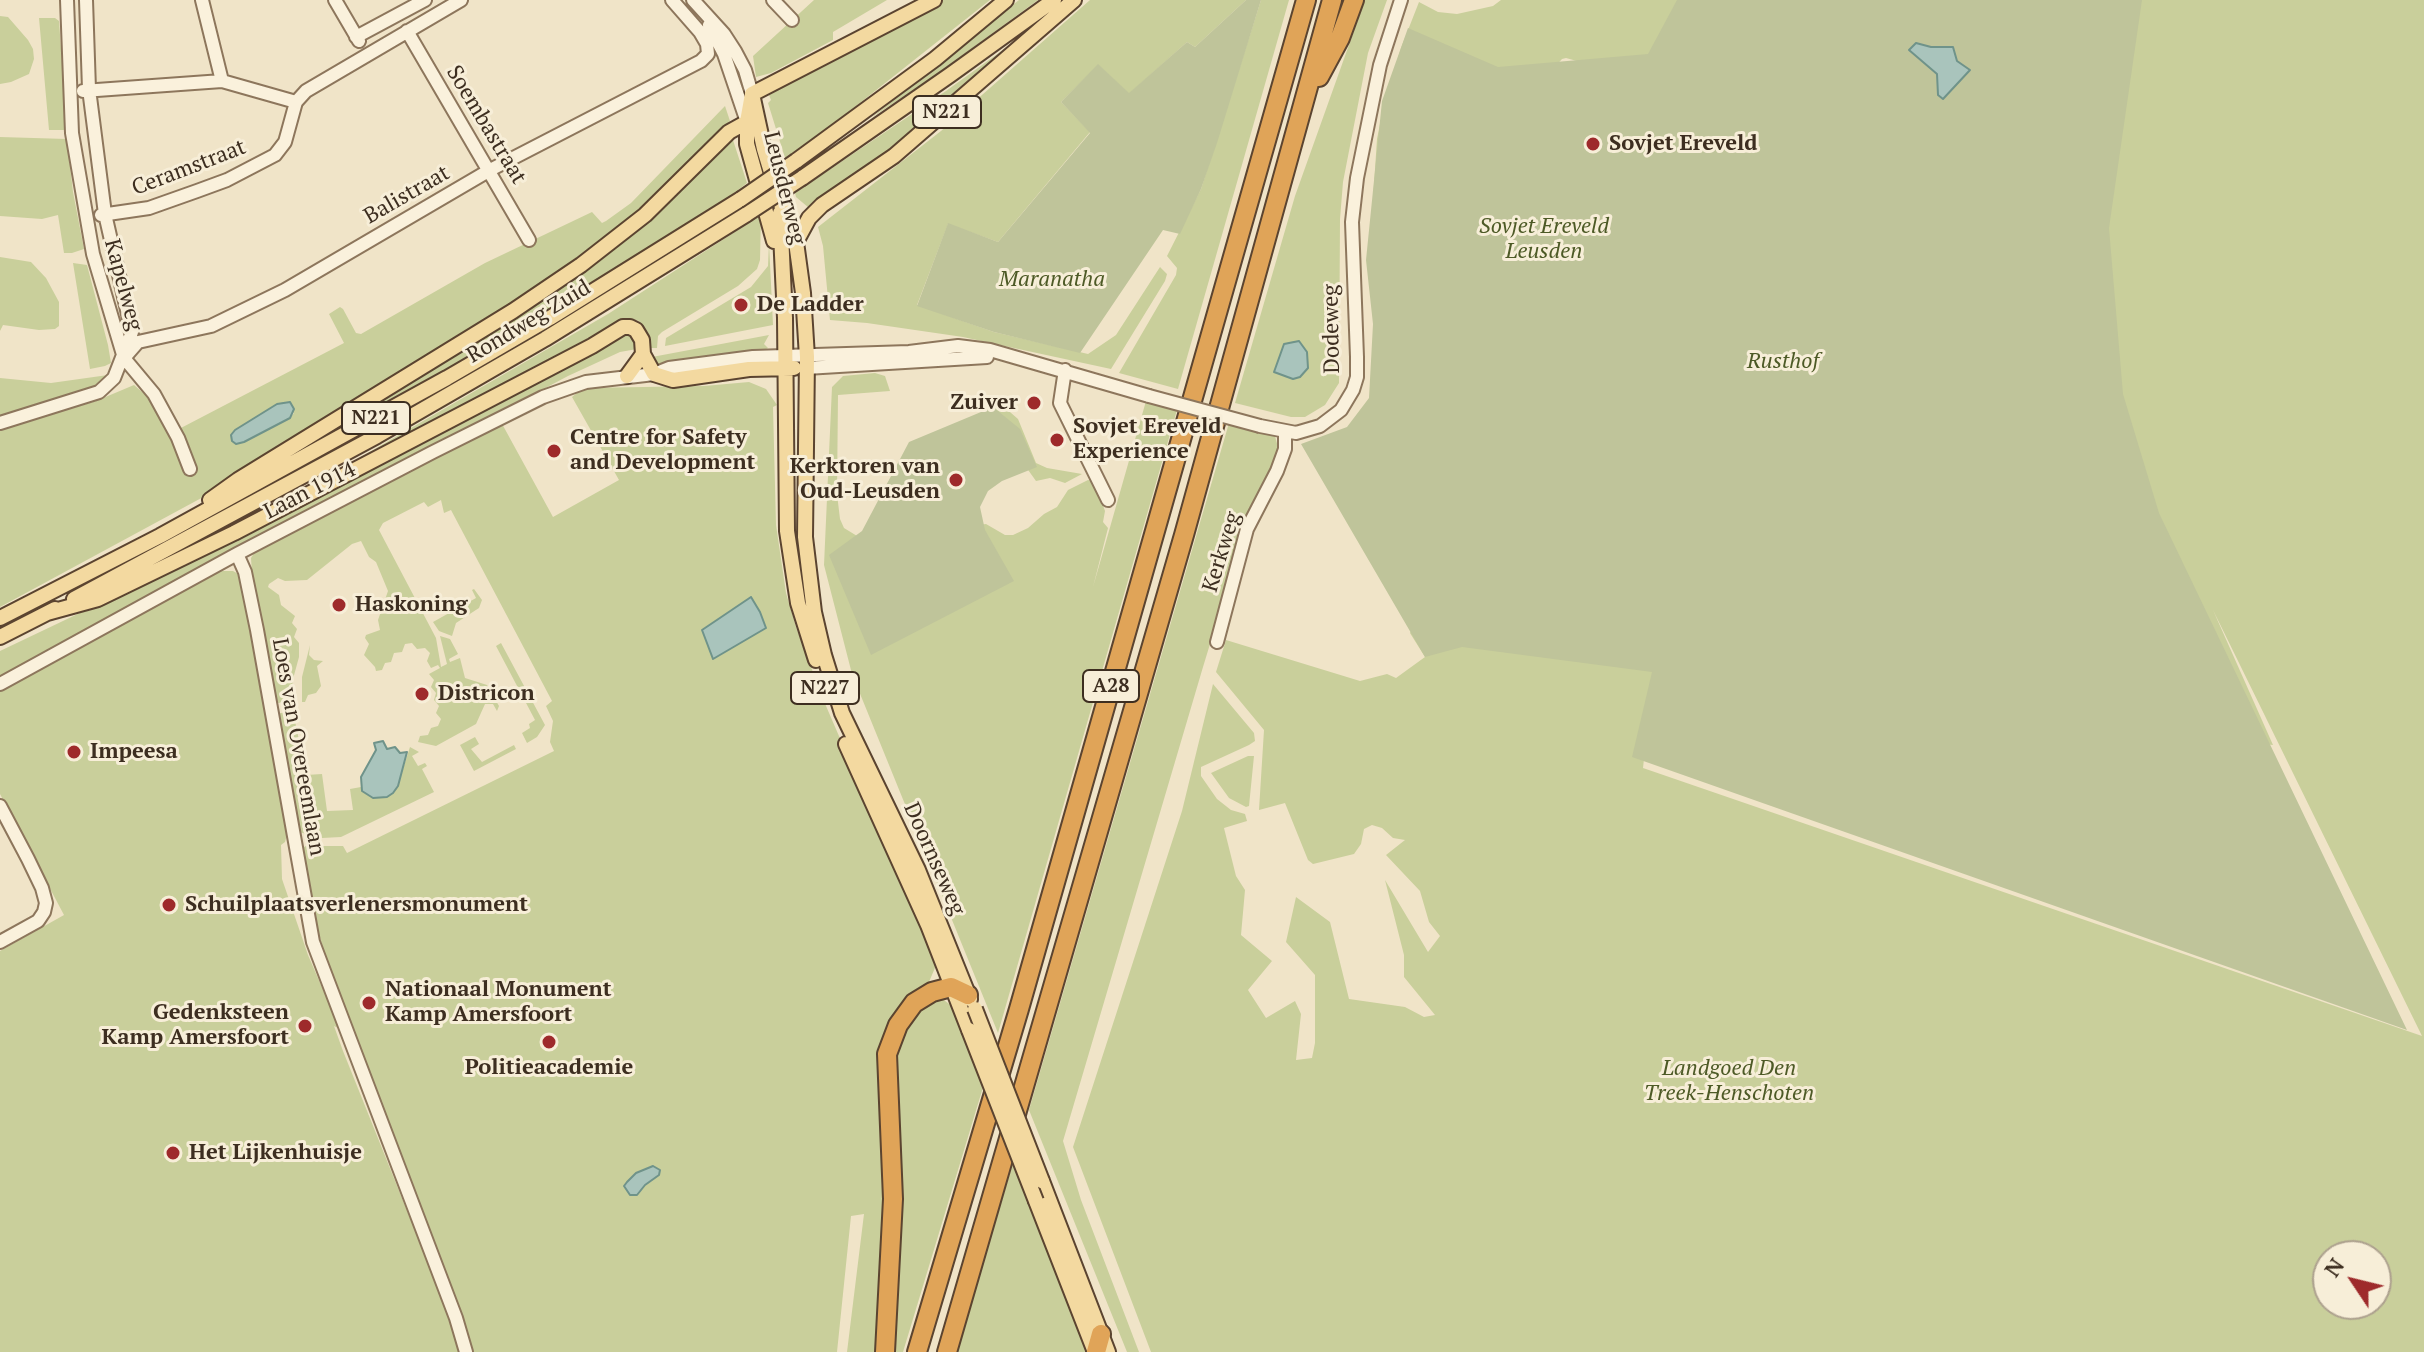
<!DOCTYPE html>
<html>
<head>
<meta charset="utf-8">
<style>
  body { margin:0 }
  #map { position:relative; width:2424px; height:1352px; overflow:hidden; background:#f0e4c8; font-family:"PT Serif",serif }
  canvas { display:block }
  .north { position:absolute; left:2312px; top:1240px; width:80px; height:80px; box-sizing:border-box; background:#f7eed8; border:2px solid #ada18e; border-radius:50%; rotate:305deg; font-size:22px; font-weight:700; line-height:32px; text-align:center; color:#3d2e20 }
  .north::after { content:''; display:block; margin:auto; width:28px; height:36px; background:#9e2a2b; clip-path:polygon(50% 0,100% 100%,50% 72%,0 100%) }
</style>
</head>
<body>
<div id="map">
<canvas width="2424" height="1352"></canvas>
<div class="north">N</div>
</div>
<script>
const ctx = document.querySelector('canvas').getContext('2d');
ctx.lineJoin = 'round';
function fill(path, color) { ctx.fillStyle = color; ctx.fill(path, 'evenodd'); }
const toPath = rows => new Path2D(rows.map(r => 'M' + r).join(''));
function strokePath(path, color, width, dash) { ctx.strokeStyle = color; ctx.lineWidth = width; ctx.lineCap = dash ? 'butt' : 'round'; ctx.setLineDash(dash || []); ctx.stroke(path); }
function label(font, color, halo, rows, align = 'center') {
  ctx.font = font + ' "PT Serif",serif'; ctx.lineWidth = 6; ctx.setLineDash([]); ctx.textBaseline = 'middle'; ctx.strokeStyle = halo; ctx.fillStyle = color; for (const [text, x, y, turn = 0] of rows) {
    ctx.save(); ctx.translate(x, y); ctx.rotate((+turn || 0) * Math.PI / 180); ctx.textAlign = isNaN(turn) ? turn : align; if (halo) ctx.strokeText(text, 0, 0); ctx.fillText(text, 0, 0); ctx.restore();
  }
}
fill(toPath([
  [814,0,887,0,833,32,833,40,771,73,756,77,753,56],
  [941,0,990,0,803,148,785,158,768,103,771,100,769,95],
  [1019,0,1038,0,930,79,871,118],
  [1090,0,1246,0,1195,47,1187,42,1129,94,1098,65,1061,102,1090,132,998,242,948,224,917,305,994,332,1088,354,1116,335,1160,267,1167,274,1165,281,1111,369,963,337,867,323,830,320,823,246,818,227,941,131],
  [1261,0,1289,0,1178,389,1119,373,1176,275,1177,268,1167,256,1201,189],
  [1365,0,1387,0,1368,53,1343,182,1340,219,1339,383,1325,405,1305,417,1291,417,1235,403,1295,196],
  [1501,0,2424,0,2424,1352,1151,1352,1073,1147,1182,811,1213,684,1254,733,1255,741,1249,745,1201,767,1201,776,1217,799,1231,810,1245,814,1247,821,1224,828,1236,876,1245,890,1241,935,1272,961,1248,990,1266,1018,1295,1001,1301,1014,1296,1060,1312,1058,1315,1043,1315,975,1286,942,1296,897,1330,922,1349,999,1405,1007,1424,1017,1435,1015,1404,977,1404,955,1385,880,1428,952,1440,936,1429,922,1420,891,1386,855,1405,840,1393,838,1382,828,1372,825,1364,829,1361,844,1354,854,1313,864,1308,860,1285,803,1259,810,1264,730,1216,672,1226,640,1360,681,1387,674,1396,678,1425,657,1410,633,1487,481,1642,79,1566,58,1562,59,1545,78,1372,214,1377,139,1383,109,1401,48,1419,2,1438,12,1457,14,1493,6],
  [2213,610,2422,1036,1643,768,1653,678,2273,745],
  [2328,1256,2376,1256,2376,1304,2328,1304],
  [0,16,8,17,28,40,33,49,34,59,29,74,11,82,0,84],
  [39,18,55,18,59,21,67,130,49,130],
  [1025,34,1027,36,871,167,809,208,796,197,795,193,946,91],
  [725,106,730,121,718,134,643,211,558,277,218,489,0,607,0,430,96,401,134,385,149,398,170,434,188,474,179,429,344,343,329,314,340,307,343,309,356,333,361,334,485,263,592,212,602,223,606,221,631,203],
  [277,404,294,413,290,418,244,442,236,444,231,438,235,430],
  [0,137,67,139,73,192,84,249,72,253,64,253,58,215,42,219,0,216],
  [732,137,747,183,724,201,511,333,241,486,488,331],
  [761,215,760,260,757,269,738,286,662,332,658,336,657,348,651,348,650,336,639,321,630,318,618,321,555,361,290,498,608,314],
  [769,243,773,325,665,346,666,338,751,287,768,266],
  [0,257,31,262,46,278,59,302,59,326,55,329,39,330,3,325,0,331],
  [73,263,87,265,108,345,111,363,105,366,90,369],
  [622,335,631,336,636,342,637,349,620,352,568,376,0,677,0,651,149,580],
  [769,335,764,344,768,348,761,352,659,366,652,357],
  [875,373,885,376,890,391,838,395,837,494,840,519,844,528,862,539,986,524,1005,535,1013,535,1028,528,1044,514,1057,507,1068,490,1088,480,1092,481,1101,500,1105,511,1103,522,1108,528,1093,587,1146,401,1177,410,998,1033,852,674,824,565,832,387,843,376],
  [108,375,91,389,0,418,0,378,51,383],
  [749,382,766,389,777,405,773,407,776,525,786,593,796,627,823,699,937,963,929,982,903,1003,893,1015,880,1043,878,1063,883,1225,876,1352,847,1352,864,1214,851,1216,837,1352,0,1352,0,951,64,915,0,794,0,688,8,687,218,571,233,571,240,575,244,584,288,831,285,842,281,845,282,879,308,955,340,1029,334,1026,343,1051,454,1328,400,1169,408,1171,328,963,300,875,300,849,306,846,343,846,347,853,554,751,550,742,553,721,546,706,552,701,451,510,444,513,441,500,428,507,424,502,383,523,379,530,436,638,441,667,447,664,440,636,450,639,458,654,449,659,450,662,460,658,465,678,487,685,499,706,497,711,493,704,485,704,476,724,436,746,418,742,420,736,428,735,431,728,438,726,441,719,436,713,439,706,434,700,436,693,431,687,434,680,429,674,440,668,438,665,431,668,427,661,430,653,425,648,417,649,412,643,405,644,402,652,394,653,391,662,385,663,382,670,376,671,375,667,364,655,369,644,365,638,366,635,380,630,378,620,388,591,376,562,369,557,361,541,352,544,307,580,285,581,278,578,269,584,268,587,279,595,281,605,295,616,292,623,297,629,294,637,299,643,299,657,293,679,291,699,279,703,273,702,253,590,251,558,254,553,281,539,501,422,553,517,619,480,572,397,583,388,704,386],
  [751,597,766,628,713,659,702,630],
  [996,403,998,407,1003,406,1018,419,1036,463,1047,468,1082,474,1065,483,1050,478,1036,481,1026,467,1004,420,987,407],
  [1229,423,1275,436,1279,451,1221,608,1203,667,1063,1141,1081,1200,1139,1352,1127,1352,1029,1110],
  [474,589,482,600,479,608,456,623,452,636,439,631,433,622,476,598,472,590],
  [501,643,545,725,537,737,527,743,522,733,530,728,529,724,535,720,496,646],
  [310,645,309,655,314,660,323,661,317,666,321,686,316,693,308,695,305,702,302,702,302,677],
  [293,711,306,775,322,774,327,811,353,810,350,789,361,787,362,791,373,798,387,797,401,775,410,747,419,752,412,756,418,766,425,763,427,766,422,769,434,792,341,837,322,838,299,832,275,714],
  [475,737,479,744,471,749,482,762,514,745,516,749,474,771,460,745],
  [1248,756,1254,756,1249,806,1246,807,1229,798,1211,773],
  [941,998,952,1006,984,1084,903,1352,889,1352,893,1076,896,1037,921,1008],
  [1014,1160,1090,1352,956,1352]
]), '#c9cf9b');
fill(toPath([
  [1246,0,1261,0,1217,143,1201,189,1180,234,1163,230,1080,353,994,332,917,306,948,223,998,242,1090,133,1061,102,1098,64,1129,93,1187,42,1195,47],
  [1677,0,2142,0,2109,228,2123,394,2159,513,2407,1030,1632,757,1652,672,1462,647,1425,657,1301,444,1347,427,1369,398,1373,324,1366,260,1382,101,1408,28,1498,67,1648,54],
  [993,407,1020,429,1037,467,1002,481,988,491,980,507,985,530,1014,581,871,655,829,555,862,531,909,442]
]), '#bfc49a');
const water = toPath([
  [1916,43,1931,47,1953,47,1957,61,1970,70,1943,99,1938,95,1937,74,1909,50,1916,43],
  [1299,341,1307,352,1308,368,1300,377,1293,379,1274,372,1284,344,1299,341],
  [290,402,294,409,290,418,244,442,236,444,232,441,231,435,235,430,277,404,290,402],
  [751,597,760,612,766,628,713,659,702,630,751,597],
  [383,741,387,749,395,747,400,753,407,752,398,786,393,793,387,797,373,798,362,791,361,777,376,750,374,743,383,741],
  [653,1166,660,1170,659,1175,645,1185,637,1195,630,1195,624,1186,627,1182,636,1173,653,1166]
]);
fill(water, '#a9c4bc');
strokePath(water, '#6f938a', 2);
const minor = toPath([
  [67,0,72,133,93,254,124,358,154,394,178,438,190,469],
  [202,0,222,81],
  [335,0,359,41],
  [693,0,724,34,735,51,745,70,752,94],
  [773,0,792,20],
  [709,25,724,54,747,122],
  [407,31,529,240],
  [356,37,425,0],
  [83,91,222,81,296,102],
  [296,102,306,91,461,0],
  [101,215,149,208,197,191,227,180,275,155,285,142,296,102],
  [124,358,138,342,211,326,285,290,490,170,701,61,708,54,707,44,700,32,672,0],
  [806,368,987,357],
  [1065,370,1060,403,1108,500],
  [0,423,99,392,114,378,132,332,105,214,89,89,86,0],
  [1260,426,1296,433,1320,426,1341,410,1353,390,1357,377,1357,357,1352,222,1357,178,1380,65,1401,0],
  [237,554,245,572,257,630,313,942,456,1318,466,1352],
  [1217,642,1247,529,1277,471,1285,449,1285,432],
  [0,684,237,554,433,452,543,397,586,382,654,374,669,368,753,357,909,352,958,346,990,350,1149,396],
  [0,806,28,859,42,888,46,903,44,912,38,921,0,942]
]);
const major = toPath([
  [752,94,764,149,780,202,796,242,803,293,807,357,805,537,814,612,824,655,842,713,918,870,970,999],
  [796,161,935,59,1006,0],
  [802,178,950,75,1054,0],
  [780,213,785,318,787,531,798,603,816,660],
  [774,241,747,144,747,122,752,94,934,0],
  [796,242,809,218,822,205,894,156,1074,0],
  [627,376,643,354],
  [210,500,238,480,513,311,581,265,645,215,729,132,747,122],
  [74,599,377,436,545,339,747,214],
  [47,613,98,599,234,533,592,346,623,327,630,327,636,330,642,340,643,354,654,374,673,380,749,369,794,368],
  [0,618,160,536,447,378,550,318,741,199],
  [0,637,55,609],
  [846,744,928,925,969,1030],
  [1042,1181,1108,1352],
  [1036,1201,1095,1352]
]);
const highway = toPath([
  [1319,77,1340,38,1354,0],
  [885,1352,893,1199,887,1054,898,1025,914,1003,932,992,951,987,968,995],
  [917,1352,1019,1009,1306,0],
  [947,1352,1184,535,1332,0],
  [1096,1352,1101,1334]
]);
strokePath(minor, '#8d765c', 16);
strokePath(major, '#5b4430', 18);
strokePath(highway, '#5b4430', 22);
strokePath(minor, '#faf1dc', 12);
strokePath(major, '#f3d9a0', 14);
strokePath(highway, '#e0a458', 18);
const minorBridge = toPath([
  [1149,396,1260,426]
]);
const majorBridge = toPath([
  [741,199,796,161],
  [747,214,802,178],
  [975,1009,1042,1181],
  [969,1030,1036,1201]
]);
strokePath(minorBridge, '#8d765c', 16, []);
strokePath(majorBridge, '#5b4430', 18, []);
strokePath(minorBridge, '#faf1dc', 12);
strokePath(majorBridge, '#f3d9a0', 14);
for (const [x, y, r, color] of [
  [1593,144,8,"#9e2a2b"],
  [741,305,8,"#9e2a2b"],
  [1034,403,8,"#9e2a2b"],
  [1057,440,8,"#9e2a2b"],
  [554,451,8,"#9e2a2b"],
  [956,480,8,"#9e2a2b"],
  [339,605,8,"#9e2a2b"],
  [422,694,8,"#9e2a2b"],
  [74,752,8,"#9e2a2b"],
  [169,905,8,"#9e2a2b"],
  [369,1003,8,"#9e2a2b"],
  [305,1026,8,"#9e2a2b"],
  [549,1042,8,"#9e2a2b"],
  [173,1153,8,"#9e2a2b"]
]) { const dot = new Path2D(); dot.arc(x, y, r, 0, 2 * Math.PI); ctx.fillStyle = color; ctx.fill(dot); strokePath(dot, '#f7eed8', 3); }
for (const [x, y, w] of [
  [947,112,68],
  [376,418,68],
  [1111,686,56],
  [825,688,68]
]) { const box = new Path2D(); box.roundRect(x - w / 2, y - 16, w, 32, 6); ctx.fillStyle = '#f7eed8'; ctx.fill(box); strokePath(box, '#3d2e20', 2); }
label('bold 20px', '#3d2e20', null, [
  ["N221",947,112],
  ["N221",376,418],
  ["A28",1111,686],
  ["N227",825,688]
]);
label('22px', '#3d2e20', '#f7eed8', [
  ["Soembastraat",486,125,59],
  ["Ceramstraat",189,168,-21],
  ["Leusderweg",784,188,76],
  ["Balistraat",407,195,-30],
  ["Kapelweg",123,285,75],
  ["Rondweg Zuid",529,322,-31],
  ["Dodeweg",1332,329,-91],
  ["Laan 1914",310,491,-27],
  ["Kerkweg",1222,552,-73],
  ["Loes van Overeemlaan",298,747,80],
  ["Doornseweg",934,859,66]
]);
label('bold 22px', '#3d2e20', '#f7eed8', [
  ["Sovjet Ereveld",1609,144],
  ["De Ladder",757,305],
  ["Zuiver",1018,403,"right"],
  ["Sovjet Ereveld",1073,427],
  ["Experience",1073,452],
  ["Centre for Safety",570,438],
  ["and Development",570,463],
  ["Kerktoren van",940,467,"right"],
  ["Oud-Leusden",940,492,"right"],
  ["Haskoning",355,605],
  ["Districon",438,694],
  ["Impeesa",90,752],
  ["Schuilplaatsverlenersmonument",185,905],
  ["Nationaal Monument",385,990],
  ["Kamp Amersfoort",385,1015],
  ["Gedenksteen",289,1013,"right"],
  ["Kamp Amersfoort",289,1038,"right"],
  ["Politieacademie",549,1068,"center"],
  ["Het Lijkenhuisje",189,1153]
], 'left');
label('italic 22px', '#4d5a26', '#f7eed8', [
  ["Sovjet Ereveld",1544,227],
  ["Leusden",1544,252],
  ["Maranatha",1052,280],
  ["Rusthof",1783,362],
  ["Landgoed Den",1729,1069],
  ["Treek-Henschoten",1729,1094]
]);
</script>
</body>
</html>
